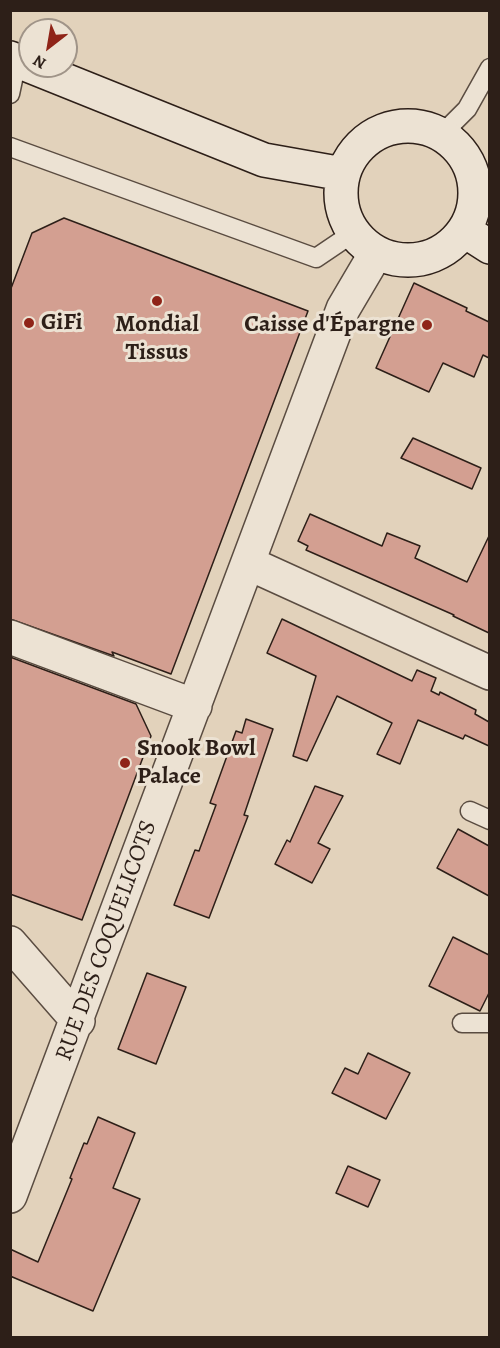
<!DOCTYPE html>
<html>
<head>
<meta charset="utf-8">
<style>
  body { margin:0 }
  #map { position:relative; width:500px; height:1348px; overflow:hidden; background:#e2d2bb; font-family:Alegreya,serif }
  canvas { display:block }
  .frame { position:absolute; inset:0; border:12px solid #2d1f18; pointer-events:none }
  .north { position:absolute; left:18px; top:18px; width:60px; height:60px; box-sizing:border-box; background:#ece2d3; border:2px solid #a09488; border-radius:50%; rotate:211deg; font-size:16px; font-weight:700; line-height:24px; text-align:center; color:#2d1f18 }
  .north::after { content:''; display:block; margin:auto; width:21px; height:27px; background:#8f2418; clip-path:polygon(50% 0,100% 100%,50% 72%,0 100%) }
</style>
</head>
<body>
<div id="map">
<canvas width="500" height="1348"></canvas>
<div class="frame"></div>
<div class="north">N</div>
</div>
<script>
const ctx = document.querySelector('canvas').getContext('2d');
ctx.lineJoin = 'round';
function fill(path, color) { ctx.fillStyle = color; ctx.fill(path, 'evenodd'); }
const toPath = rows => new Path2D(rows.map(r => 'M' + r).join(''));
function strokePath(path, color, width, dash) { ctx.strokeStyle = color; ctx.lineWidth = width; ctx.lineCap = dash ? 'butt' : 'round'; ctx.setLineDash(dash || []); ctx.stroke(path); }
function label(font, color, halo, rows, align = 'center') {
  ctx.font = font + ' Alegreya,serif'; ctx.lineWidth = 6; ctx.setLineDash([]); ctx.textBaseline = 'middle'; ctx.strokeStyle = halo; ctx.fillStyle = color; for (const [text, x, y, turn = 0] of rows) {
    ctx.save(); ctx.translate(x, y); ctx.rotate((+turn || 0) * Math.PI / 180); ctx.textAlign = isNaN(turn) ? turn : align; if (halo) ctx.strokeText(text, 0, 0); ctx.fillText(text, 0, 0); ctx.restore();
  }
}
const building = toPath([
  [64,218,308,311,171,674,112,652,114,656,10,619,10,291,32,233,64,218],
  [414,283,467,308,466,311,489,322,489,358,483,355,474,377,443,363,429,392,376,368,414,283],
  [413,438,481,468,472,489,401,458,413,438],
  [310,514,382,546,387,533,420,546,415,558,467,582,489,536,489,633,453,616,454,615,306,550,308,546,298,541,310,514],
  [282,619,412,681,417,670,436,678,431,691,439,695,440,692,476,710,475,714,489,722,489,746,465,735,463,739,418,720,400,764,377,754,392,723,337,696,307,761,293,756,316,676,267,653,282,619],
  [10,657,136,704,151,736,82,920,10,894,10,657],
  [246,719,273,729,244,815,248,816,209,918,174,905,195,850,199,851,216,805,210,803,236,731,242,733,246,719],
  [315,786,343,796,318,843,330,849,312,883,275,864,287,840,290,842,315,786],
  [458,829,489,846,489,896,437,868,458,829],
  [453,937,489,955,489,993,480,1011,429,986,453,937],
  [147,973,186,987,156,1064,118,1049,147,973],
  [368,1053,410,1073,386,1119,332,1093,345,1068,358,1074,368,1053],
  [98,1117,135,1133,113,1188,140,1199,93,1311,10,1276,10,1249,38,1262,72,1179,70,1178,84,1143,87,1144,98,1117],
  [348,1166,380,1180,368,1207,336,1193,348,1166]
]);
fill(building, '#d39f91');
strokePath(building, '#2d1f18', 1.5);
const service = toPath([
  [10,94,17,61],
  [442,134,467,109,490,68],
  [10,147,316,258,353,233],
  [470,811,490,820],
  [462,1023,490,1023]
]);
const minor = toPath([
  [248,563,490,673],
  [10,637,195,706],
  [10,943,78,1021],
  [10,1196,343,309,376,253]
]);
const secondary = toPath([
  [10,58,264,160,343,174],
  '341 193a67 67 0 1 1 134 0a67 67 0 1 1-134 0Z',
  [465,231,490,247]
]);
strokePath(service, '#5a4c41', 21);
strokePath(minor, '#5a4c41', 36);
strokePath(secondary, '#2d1f18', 36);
strokePath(service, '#ece2d3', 18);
strokePath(minor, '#ece2d3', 33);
strokePath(secondary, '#ece2d3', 33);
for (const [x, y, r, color] of [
  [157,301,6,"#8f2418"],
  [29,323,6,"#8f2418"],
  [427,325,6,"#8f2418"],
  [125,763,6,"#8f2418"]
]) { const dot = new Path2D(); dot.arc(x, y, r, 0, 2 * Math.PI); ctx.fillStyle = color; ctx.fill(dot); strokePath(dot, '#ece2d3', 2); }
label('bold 24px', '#2d1f18', '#ece2d3', [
  ["GiFi",41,323],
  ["Mondial",157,325,"center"],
  ["Tissus",157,353,"center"],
  ["Caisse d'Épargne",415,325,"right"],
  ["Snook Bowl",137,749],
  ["Palace",137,777]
], 'left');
label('24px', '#2d1f18', '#ece2d3', [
  ["RUE DES COQUELICOTS",107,941,-70]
]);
</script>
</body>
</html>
